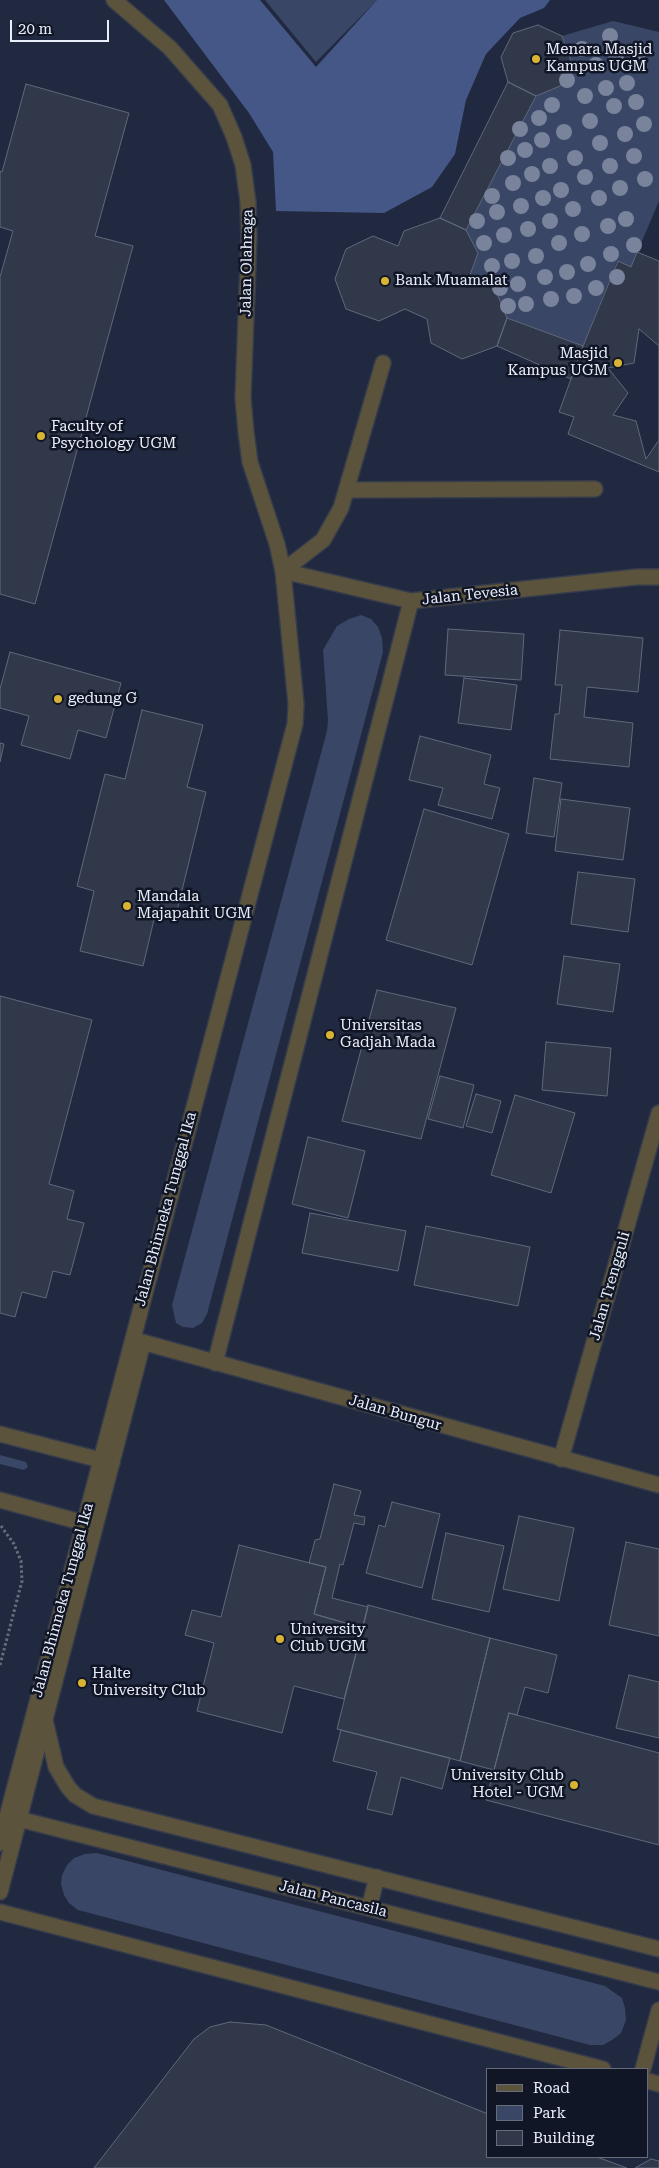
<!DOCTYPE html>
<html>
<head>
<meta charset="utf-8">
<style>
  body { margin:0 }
  #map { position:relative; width:659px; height:2168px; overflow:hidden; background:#191f30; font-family:"Roboto Serif",serif }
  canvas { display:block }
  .legend { position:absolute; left:486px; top:2068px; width:162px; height:90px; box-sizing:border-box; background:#101626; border:1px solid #676c7b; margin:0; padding:6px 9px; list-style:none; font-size:15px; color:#e9eefa }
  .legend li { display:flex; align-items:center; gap:10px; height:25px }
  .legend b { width:25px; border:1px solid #676c7b }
  .scale { position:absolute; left:10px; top:20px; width:99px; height:22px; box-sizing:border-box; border:2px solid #e9eefa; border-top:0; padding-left:6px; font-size:15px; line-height:18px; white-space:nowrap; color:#e9eefa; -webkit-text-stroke:4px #101626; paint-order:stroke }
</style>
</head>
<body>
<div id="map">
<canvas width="659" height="2168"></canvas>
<ul class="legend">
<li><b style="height:6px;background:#5b533c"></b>Road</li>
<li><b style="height:14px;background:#394666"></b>Park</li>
<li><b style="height:14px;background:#30384a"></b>Building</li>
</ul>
<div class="scale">20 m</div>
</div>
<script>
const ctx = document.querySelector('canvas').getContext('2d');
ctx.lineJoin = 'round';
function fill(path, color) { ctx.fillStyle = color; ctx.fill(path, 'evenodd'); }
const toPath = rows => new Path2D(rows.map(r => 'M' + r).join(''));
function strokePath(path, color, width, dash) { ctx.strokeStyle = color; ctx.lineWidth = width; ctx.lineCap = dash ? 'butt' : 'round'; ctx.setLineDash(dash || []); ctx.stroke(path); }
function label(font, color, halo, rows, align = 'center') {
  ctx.font = font + ' "Roboto Serif",serif'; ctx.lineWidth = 5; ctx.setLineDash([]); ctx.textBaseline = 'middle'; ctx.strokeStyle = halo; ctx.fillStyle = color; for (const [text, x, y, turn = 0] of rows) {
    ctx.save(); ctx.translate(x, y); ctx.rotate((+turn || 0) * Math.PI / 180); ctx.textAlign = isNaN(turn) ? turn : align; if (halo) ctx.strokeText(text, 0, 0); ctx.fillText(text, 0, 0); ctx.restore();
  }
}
fill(toPath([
  [0,0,659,0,659,2168,0,2168],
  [488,2069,648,2069,648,2157,488,2157]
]), '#20293f');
fill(toPath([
  [265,0,377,0,316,62],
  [613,21,659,32,659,201,631,267,617,261,583,346,507,318,494,286,470,275,478,253,466,230,536,96,560,85,571,61,562,36],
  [361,615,371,619,378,627,382,638,383,652,207,1314,202,1323,193,1328,183,1327,176,1323,172,1305,327,731,328,720,323,650,337,626,349,619],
  [0,1455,26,1462,28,1467,24,1470,0,1464],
  [97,1853,605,1986,622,1998,625,2008,626,2020,621,2033,612,2040,603,2045,590,2045,78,1910,69,1903,64,1895,61,1884,62,1875,67,1865,74,1858,85,1854]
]), '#394666');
fill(toPath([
  [164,0,260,0,316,67,377,0,550,0,544,8,520,18,486,54,466,100,455,154,432,187,384,213,276,211,273,152,249,113]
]), '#445786');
const building = toPath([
  [538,25,562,36,571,61,560,86,536,96,508,82,501,57,513,33,538,25],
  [508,82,536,96,466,230,440,218,508,82],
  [26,84,129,113,95,236,133,246,35,604,0,594,0,277,13,231,0,227,0,171,2,172,26,84],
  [440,218,466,230,478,253,470,275,494,286,507,318,497,346,462,359,431,343,427,319,405,309,379,321,346,309,335,279,346,249,373,236,398,246,404,231,440,218],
  [637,252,659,261,659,472,568,434,574,417,559,412,583,346,618,261,631,267,637,252],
  [507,318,583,346,571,379,497,346,507,318],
  [639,329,659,346,659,440,646,459,636,421,613,415,628,393,608,368,634,363,639,329],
  [448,629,524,634,521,680,445,675,448,629],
  [560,630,643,638,638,692,587,687,584,717,633,723,629,767,550,759,555,714,559,714,562,685,555,685,560,630],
  [10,652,121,683,106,738,78,730,70,759,21,745,29,716,0,708,0,689,10,652],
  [464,678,517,685,511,730,458,723,464,678],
  [142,710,203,725,187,787,206,792,176,915,156,911,143,966,80,951,94,891,77,886,105,774,125,779,142,710],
  [420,736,491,755,484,784,500,788,492,819,438,805,443,788,409,780,420,736],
  [0,743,4,744,0,762,0,743],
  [534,778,562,783,554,837,526,833,534,778],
  [561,799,630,808,623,860,555,851,561,799],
  [424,809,509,834,472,965,386,940,424,809],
  [578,872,635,879,628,932,571,924,578,872],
  [564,956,620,964,613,1012,557,1004,564,956],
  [377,990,456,1008,421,1139,342,1121,377,990],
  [0,996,92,1020,49,1184,74,1191,67,1219,84,1223,70,1275,53,1271,46,1298,22,1292,15,1317,0,1313,0,996],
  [546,1042,611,1048,607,1096,542,1090,546,1042],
  [440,1076,474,1085,463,1128,428,1119,440,1076],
  [476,1094,501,1101,492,1133,466,1126,476,1094],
  [515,1095,575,1113,551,1193,491,1175,515,1095],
  [308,1137,365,1151,348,1218,292,1204,308,1137],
  [310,1213,406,1231,398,1271,302,1253,310,1213],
  [426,1226,530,1247,518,1306,414,1285,426,1226],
  [334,1484,361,1491,354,1515,365,1517,364,1525,354,1523,343,1565,340,1564,332,1598,368,1607,363,1628,314,1614,326,1567,309,1563,315,1540,320,1539,334,1484],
  [392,1502,440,1514,422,1588,366,1573,379,1525,385,1527,392,1502],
  [519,1516,574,1528,559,1601,503,1589,519,1516],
  [446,1533,504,1546,489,1612,432,1599,446,1533],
  [626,1542,659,1549,659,1636,609,1625,626,1542],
  [239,1545,326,1567,314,1614,363,1628,344,1699,294,1686,282,1733,197,1711,214,1643,185,1635,192,1610,221,1617,239,1545],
  [368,1605,490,1638,460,1761,337,1729,368,1605],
  [490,1638,557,1655,548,1693,525,1687,517,1715,509,1713,494,1770,460,1761,490,1638],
  [629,1675,659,1682,659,1738,616,1728,629,1675],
  [509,1713,659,1753,659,1845,486,1800,509,1713],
  [341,1730,450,1758,442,1789,401,1777,392,1815,367,1809,377,1772,333,1761,341,1730],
  [230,2022,266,2025,488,2114,488,2157,597,2157,627,2168,94,2168,194,2039,210,2027,230,2022],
  [651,2159,659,2161,659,2168,635,2168,651,2159]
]);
fill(building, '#30384a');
strokePath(building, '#60687c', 1);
const service = toPath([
  [347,490,595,489],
  [283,571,323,540,341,508,383,363],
  [0,1434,112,1463],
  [0,1500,95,1526],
  [45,1720,56,1767,68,1787,75,1795,93,1806,659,1949],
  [369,1908,377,1877]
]);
const minor = toPath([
  [283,571,411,601,637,577,659,577],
  [135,1340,659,1485],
  [215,1363,411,601],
  [561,1459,659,1113],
  [7,1816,659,1982],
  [0,1843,295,724,296,704,283,571,277,544,250,462,246,432,243,398,249,237,248,202,243,165,234,137,220,105,170,48,114,0],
  [0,1892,143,1343],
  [0,1912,603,2069],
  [643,2069,659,2010],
  [648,2081,659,2084]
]);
strokePath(service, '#363c4c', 18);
strokePath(minor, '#363c4c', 18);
strokePath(toPath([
  [0,1665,22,1581,21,1561,14,1544,1,1526]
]), '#696e7d', 3, [2.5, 2.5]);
strokePath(service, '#5b533c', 15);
strokePath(minor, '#5b533c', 15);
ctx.fillStyle = '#79839b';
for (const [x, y] of [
  [610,36],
  [582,49],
  [640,51],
  [616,58],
  [596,65],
  [567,80],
  [627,83],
  [606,88],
  [585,96],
  [636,102],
  [552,105],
  [614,106],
  [539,118],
  [590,121],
  [644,124],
  [520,129],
  [564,132],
  [625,134],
  [542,140],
  [600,143],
  [525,150],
  [634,156],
  [508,158],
  [575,158],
  [550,166],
  [610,166],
  [532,174],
  [585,177],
  [645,179],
  [513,183],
  [620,188],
  [561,190],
  [492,196],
  [543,198],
  [599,198],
  [521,206],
  [573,209],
  [497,212],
  [626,219],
  [477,221],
  [550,221],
  [608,226],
  [528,229],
  [582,234],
  [504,235],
  [484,243],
  [559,243],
  [634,245],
  [611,254],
  [536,256],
  [512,261],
  [588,264],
  [492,266],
  [567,272],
  [545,277],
  [617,277],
  [518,284],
  [500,288],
  [596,288],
  [574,296],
  [551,299],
  [526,304],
  [508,306]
]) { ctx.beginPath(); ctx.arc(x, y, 8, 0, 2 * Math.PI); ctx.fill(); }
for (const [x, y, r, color] of [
  [536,59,5,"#dab333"],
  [385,281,5,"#dab333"],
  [618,363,5,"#dab333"],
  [41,436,5,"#dab333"],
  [58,699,5,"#dab333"],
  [127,906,5,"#dab333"],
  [330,1035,5,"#dab333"],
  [280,1639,5,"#dab333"],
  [82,1683,5,"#dab333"],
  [574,1785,5,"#dab333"]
]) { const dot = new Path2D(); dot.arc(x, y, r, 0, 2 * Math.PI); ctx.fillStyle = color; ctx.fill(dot); strokePath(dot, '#101626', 2); }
label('15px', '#e9eefa', '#101626', [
  ["Menara Masjid",546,50],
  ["Kampus UGM",546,67],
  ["Bank Muamalat",395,281],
  ["Masjid",608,354,"right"],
  ["Kampus UGM",608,371,"right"],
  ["Faculty of",51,427],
  ["Psychology UGM",51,444],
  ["gedung G",68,699],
  ["Mandala",137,897],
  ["Majapahit UGM",137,914],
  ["Universitas",340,1026],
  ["Gadjah Mada",340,1043],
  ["University",290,1630],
  ["Club UGM",290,1647],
  ["Halte",92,1674],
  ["University Club",92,1691],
  ["University Club",564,1776,"right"],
  ["Hotel - UGM",564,1793,"right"]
], 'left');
label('15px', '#e9eefa', '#101626', [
  ["Jalan Olahraga",247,263,-89],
  ["Jalan Tevesia",470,595,-6],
  ["Jalan Bhinneka Tunggal Ika",166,1209,-75],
  ["Jalan Trengguli",610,1286,-74],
  ["Jalan Bungur",395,1413,16],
  ["Jalan Bhinneka Tunggal Ika",63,1600,-75],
  ["Jalan Pancasila",333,1899,14]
]);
</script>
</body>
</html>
